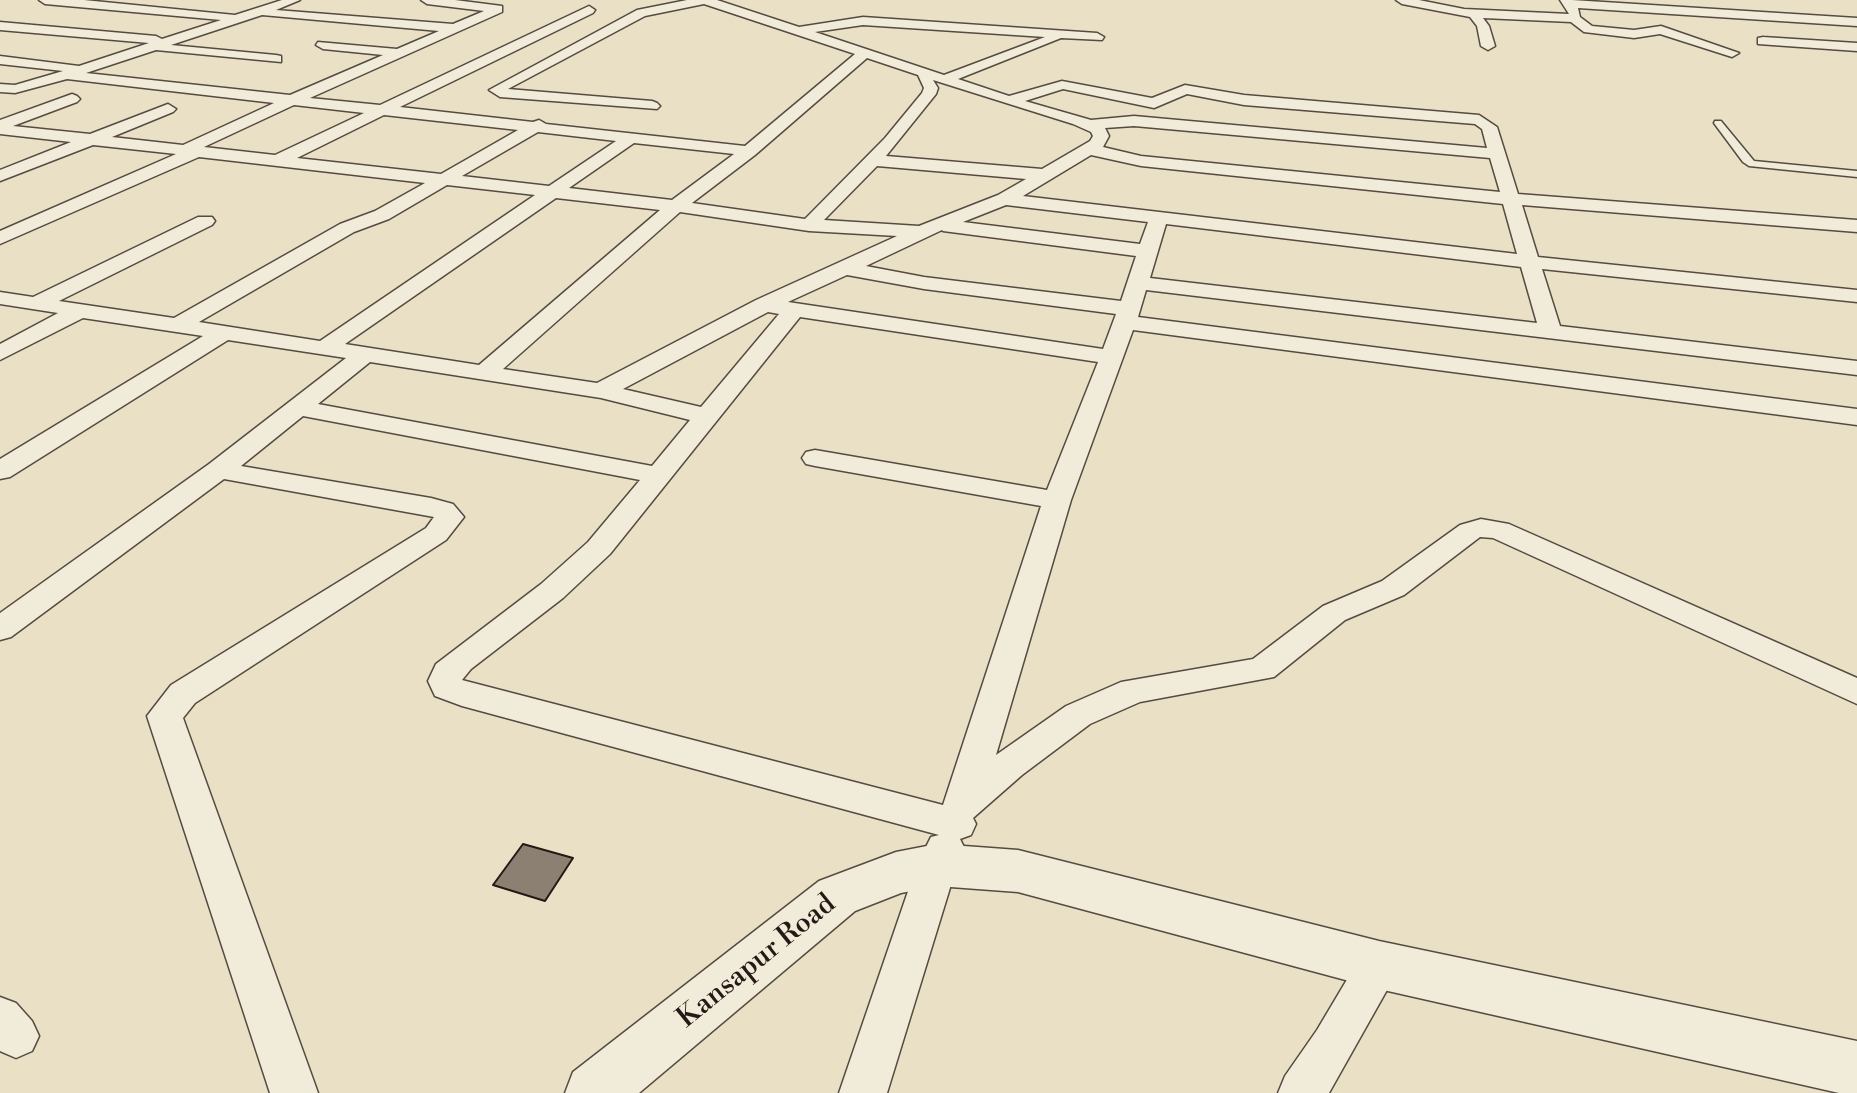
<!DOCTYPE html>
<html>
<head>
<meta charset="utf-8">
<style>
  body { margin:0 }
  canvas { display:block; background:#e9e0c6 }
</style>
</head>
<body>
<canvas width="1857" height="1093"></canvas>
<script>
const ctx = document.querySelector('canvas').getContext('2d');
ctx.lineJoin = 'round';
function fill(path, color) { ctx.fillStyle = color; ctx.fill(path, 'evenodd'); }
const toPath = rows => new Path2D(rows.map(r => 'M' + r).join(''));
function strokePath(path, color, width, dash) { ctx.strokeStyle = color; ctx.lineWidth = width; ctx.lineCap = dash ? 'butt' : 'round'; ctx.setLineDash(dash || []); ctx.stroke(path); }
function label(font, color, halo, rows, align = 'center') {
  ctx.font = font + ' "Libre Bodoni",serif'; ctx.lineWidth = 6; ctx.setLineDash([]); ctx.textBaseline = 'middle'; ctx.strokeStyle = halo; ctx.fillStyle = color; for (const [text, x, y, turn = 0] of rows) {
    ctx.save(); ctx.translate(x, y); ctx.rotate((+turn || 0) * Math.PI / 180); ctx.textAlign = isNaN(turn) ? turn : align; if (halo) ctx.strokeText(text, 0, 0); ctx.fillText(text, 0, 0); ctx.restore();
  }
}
const building = toPath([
  [523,844,573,858,545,901,493,885,523,844]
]);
fill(building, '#8b8071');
strokePath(building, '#251915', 2);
const service = toPath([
  [1715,121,1721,121,1754,161,1857,171,1857,177,1749,166,1743,162,1714,123,1715,121]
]);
const minor = toPath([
  [39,0,84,0,235,15,282,0,300,0,276,10,453,24,484,11,427,4,421,0,455,0,502,6,502,12,310,98,380,105,589,6,595,10,593,13,400,107,533,122,539,120,546,124,745,146,855,54,704,4,645,16,508,89,652,101,657,103,660,106,657,109,500,97,489,90,637,10,687,0,717,0,799,27,863,17,1097,33,1104,37,1102,40,1061,38,958,79,1009,96,1062,81,1152,98,1185,85,1244,95,1479,115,1497,127,1518,194,1857,220,1857,232,1522,205,1538,257,1857,290,1857,302,1542,269,1560,326,1857,361,1857,375,1146,290,1138,317,1857,409,1857,425,1133,330,1071,500,996,755,1066,706,1121,682,1253,659,1323,606,1382,581,1460,525,1481,519,1509,524,1857,678,1857,704,1493,538,1480,537,1404,595,1345,620,1274,677,1140,702,1090,724,1022,775,973,818,976,824,971,835,960,839,965,849,957,865,887,1093,839,1093,917,865,931,837,939,835,462,706,435,696,428,681,436,664,541,584,588,542,640,480,303,416,241,466,431,498,453,504,464,517,446,540,195,703,183,718,318,1093,270,1093,147,716,171,685,426,528,434,517,224,479,11,637,0,640,0,613,209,464,346,358,228,340,10,477,0,479,0,459,203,336,83,318,0,360,0,344,58,313,0,304,0,292,33,297,198,217,212,217,215,221,212,225,59,301,174,318,340,224,375,211,425,183,199,157,0,244,0,231,176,154,93,145,0,181,0,170,71,142,0,134,0,120,72,94,77,96,80,99,77,102,13,126,90,134,168,104,176,109,173,112,112,137,183,145,274,103,67,79,15,93,0,92,0,84,15,85,63,71,0,64,0,56,79,66,149,43,0,30,0,22,156,36,162,39,221,20,45,4,39,0],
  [262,15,439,31,397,49,318,42,316,45,323,49,383,55,290,95,86,73,156,50,281,62,281,56,276,55,171,45,262,15],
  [863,25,1045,37,944,75,815,32,863,25],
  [867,58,918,75,924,88,922,93,885,138,805,219,692,203,755,155,867,58],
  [933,80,1073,124,1091,132,1093,136,1090,141,1042,169,886,156,936,94,938,88,933,80],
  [1063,89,1154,108,1187,94,1244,105,1475,124,1482,129,1487,148,1134,116,1091,120,1025,101,1063,89],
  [294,105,364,113,275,155,204,147,294,105],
  [384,115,518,130,441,174,297,158,384,115],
  [1134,126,1490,158,1500,192,1141,156,1103,147,1109,136,1105,128,1134,126],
  [538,132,616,141,549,186,462,176,538,132],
  [634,143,734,154,672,200,569,188,634,143],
  [1091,155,1141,166,1503,204,1517,254,1023,196,1091,155],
  [877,166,1026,179,998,195,919,226,824,220,877,166],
  [447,185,535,195,320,341,199,322,354,232,389,219,447,185],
  [556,198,660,210,479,365,345,344,556,198],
  [1006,205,1148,222,1140,244,963,222,1006,205],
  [680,212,809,231,897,236,756,300,597,383,503,369,680,212],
  [1166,224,1521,267,1537,323,1150,278,1166,224],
  [942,230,943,231,1136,256,1121,301,924,277,866,266,942,230],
  [847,275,924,289,1116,314,1103,349,788,302,847,275],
  [768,312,779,314,701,407,623,389,768,312],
  [800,317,1098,362,1047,490,815,450,806,452,802,458,806,464,815,466,1041,506,943,805,462,680,471,669,563,598,610,554,800,317],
  [370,362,601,398,690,420,652,466,318,404,370,362],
  [1396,0,1419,0,1464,9,1569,14,1560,0,1572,0,1857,18,1857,26,1578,8,1580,17,1592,26,1634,30,1661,26,1739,53,1732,57,1660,34,1634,38,1584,32,1571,22,1483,18,1489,26,1495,46,1488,50,1481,46,1477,26,1470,17,1402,4,1396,0],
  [1763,37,1857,43,1857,51,1758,44,1758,38,1763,37],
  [1379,945,1394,951,1401,965,1329,1093,1278,1093,1285,1076,1317,1030,1364,951,1379,945],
  [0,997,16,1003,32,1021,39,1036,32,1051,16,1058,0,1051,0,997]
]);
const tertiary = toPath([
  [937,844,1018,850,1379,941,1857,1041,1857,1093,1839,1093,1379,989,1018,892,937,886,901,893,855,911,639,1093,565,1093,573,1072,819,881,896,852,937,844]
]);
strokePath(service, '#564b41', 3);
strokePath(minor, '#564b41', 3);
strokePath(tertiary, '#564b41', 3);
fill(service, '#f1ebda');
fill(minor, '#f1ebda');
fill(tertiary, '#f1ebda');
label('28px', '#251915', '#f1ebda', [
  ["Kansapur Road",757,962,-39]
]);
</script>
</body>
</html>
